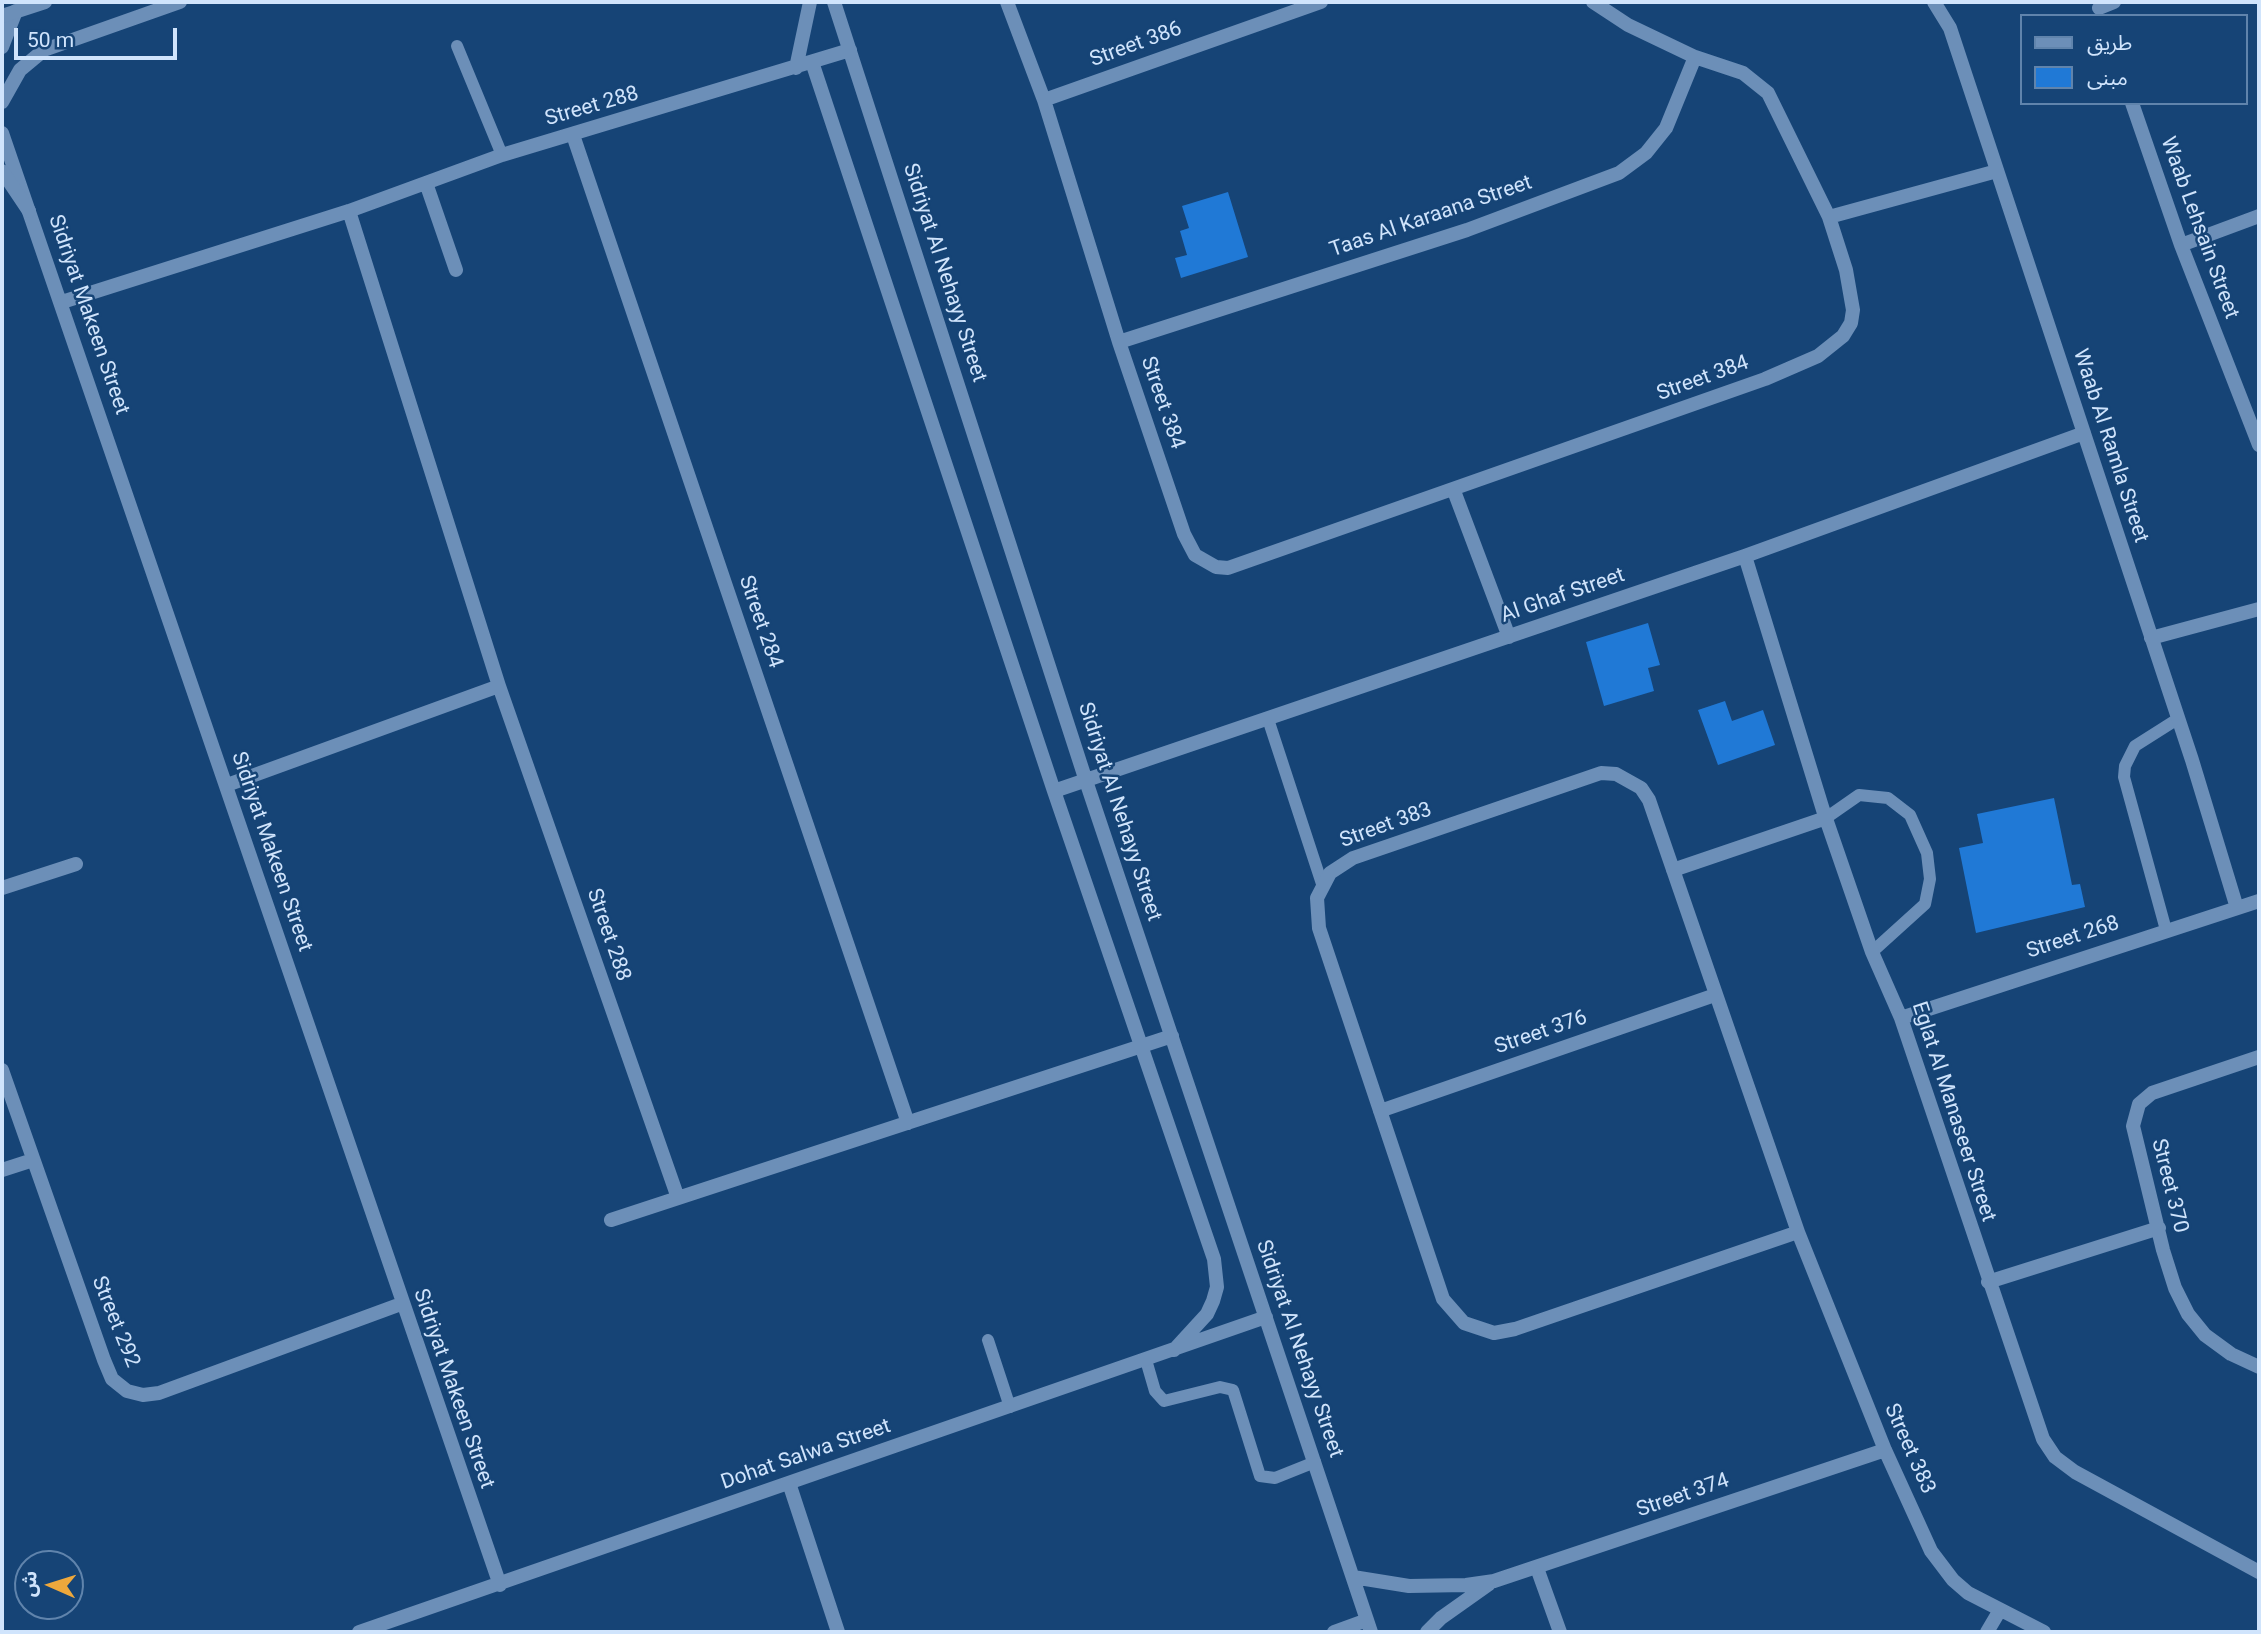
<!DOCTYPE html>
<html>
<head>
<meta charset="utf-8">
<style>
  body { margin:0 }
  #map { position:relative; width:2261px; height:1634px; overflow:hidden; background:#164476; font-family:Roboto,"Noto Sans Arabic",sans-serif }
  canvas { display:block }
  .frame { position:absolute; inset:0; border:4px solid #d0e4fc; pointer-events:none }
  .legend { position:absolute; left:2020px; top:14px; width:228px; height:91px; box-sizing:border-box; background:#164476; border:2px solid #6084ac; margin:0; padding:9px 12px; list-style:none; font-size:21px; color:#d0e4fc }
  .legend li { display:flex; align-items:center; gap:14px; height:35px }
  .legend b { width:35px; border:2px solid #6084ac }
  .north { position:absolute; left:14px; top:1550px; width:70px; height:70px; box-sizing:border-box; background:#164476; border:2px solid #6084ac; border-radius:50%; rotate:273deg; font-size:19px; font-weight:700; line-height:28px; text-align:center; color:#d0e4fc }
  .north::after { content:''; display:block; margin:auto; width:24px; height:32px; background:#eea83c; clip-path:polygon(50% 0,100% 100%,50% 72%,0 100%) }
  .scale { position:absolute; left:14px; top:28px; width:163px; height:32px; box-sizing:border-box; border:4px solid #d0e4fc; border-top:0; padding-left:9px; font-size:21px; line-height:24px; white-space:nowrap; color:#d0e4fc; -webkit-text-stroke:5px #164476; paint-order:stroke }
</style>
</head>
<body>
<div id="map">
<canvas width="2261" height="1634"></canvas>
<div class="frame"></div>
<ul class="legend">
<li><b style="height:9px;background:#6c8fb8"></b>طريق</li>
<li><b style="height:19px;background:#2079d6"></b>مبنى</li>
</ul>
<div class="north">ش</div>
<div class="scale">50 m</div>
</div>
<script>
const ctx = document.querySelector('canvas').getContext('2d');
ctx.lineJoin = 'round';
function fill(path, color) { ctx.fillStyle = color; ctx.fill(path, 'evenodd'); }
const toPath = rows => new Path2D(rows.map(r => 'M' + r).join(''));
function strokePath(path, color, width, dash) { ctx.strokeStyle = color; ctx.lineWidth = width; ctx.lineCap = dash ? 'butt' : 'round'; ctx.setLineDash(dash || []); ctx.stroke(path); }
function label(font, color, halo, rows, align = 'center') {
  ctx.font = font + ' Roboto,sans-serif'; ctx.lineWidth = 5; ctx.setLineDash([]); ctx.textBaseline = 'middle'; ctx.strokeStyle = halo; ctx.fillStyle = color; for (const [text, x, y, turn = 0] of rows) {
    ctx.save(); ctx.translate(x, y); ctx.rotate((+turn || 0) * Math.PI / 180); ctx.textAlign = isNaN(turn) ? turn : align; if (halo) ctx.strokeText(text, 0, 0); ctx.fillText(text, 0, 0); ctx.restore();
  }
}
fill(toPath([
  [1228,192,1248,257,1181,278,1175,258,1187,255,1180,231,1189,228,1182,206],
  [1648,623,1660,665,1648,668,1654,691,1604,706,1586,642],
  [1725,701,1732,721,1763,710,1775,745,1718,765,1698,710],
  [2054,798,2072,885,2080,884,2085,907,1976,933,1959,848,1983,843,1977,814]
]), '#2079d6');
strokePath(toPath([
  [457,46,502,155],
  [1268,719,1322,884],
  [1826,818,1859,795,1888,798,1910,815,1927,853,1930,879,1925,904,1872,952],
  [2166,930,2124,777,2125,766,2135,746,2176,720],
  [988,1340,1010,1407],
  [1146,1360,1155,1391,1164,1401,1220,1387,1233,1390,1260,1476,1275,1478,1315,1462]
]), '#6c8fb8', 12);
strokePath(toPath([
  [834,2,1086,781,1371,1632],
  [1007,2,1044,100,1119,342,1184,534,1195,555,1216,567,1228,568,1765,379,1818,356,1843,336,1851,323,1853,310,1846,270,1829,217,1768,93,1743,73,1695,57,1628,25,1593,2],
  [1934,2,1950,28,2192,760,2237,908],
  [2099,8,2114,2],
  [2,47,16,11],
  [812,62,1054,791,1214,1259,1217,1287,1213,1301,1207,1314,1174,1350],
  [796,68,810,2],
  [1044,100,1321,2],
  [2,102,20,70,44,50,180,2],
  [2132,103,2181,245,2259,445],
  [2,133,500,1585],
  [573,135,908,1123],
  [426,183,456,270],
  [349,211,499,686,678,1198],
  [1829,217,1997,171],
  [2181,245,2259,216],
  [62,302,349,211,502,155,850,50],
  [1119,342,1467,230,1619,173,1646,153,1666,128,1695,57],
  [1454,491,1509,637],
  [1745,556,1823,810,1872,952,1901,1018,2043,1439,2055,1457,2075,1472,2259,1572],
  [2151,638,2259,609],
  [227,785,499,686],
  [1054,791,1745,556,2084,433],
  [1673,870,1826,818],
  [2,888,76,864],
  [1901,1018,2259,901],
  [2259,1057,2152,1093,2139,1104,2133,1126,2163,1250,2175,1288,2188,1314,2205,1335,2231,1354,2259,1367],
  [2,1070,104,1360,112,1379,127,1391,143,1395,159,1393,401,1304],
  [1380,1111,1715,995],
  [2,1170,33,1160],
  [611,1220,1172,1036],
  [1798,1232,1515,1329,1494,1333,1464,1323,1443,1299,1319,928,1317,898,1330,873,1353,858,1601,773,1616,774,1641,788,1649,800,1798,1232,1885,1450,1931,1551,1953,1580,1968,1593,2044,1632],
  [1988,1282,2159,1228],
  [789,1483,838,1632],
  [1537,1568,1560,1632],
  [1353,1577,1409,1586,1466,1585,1494,1581,1885,1450],
  [359,1632,1266,1317],
  [1334,1632,1367,1620],
  [1427,1632,1441,1618,1489,1584],
  [1987,1632,2000,1610]
]), '#6c8fb8', 14);
strokePath(toPath([
  [2,16,45,2],
  [2,171,29,211]
]), '#6c8fb8', 14);
label('21px', '#d0e4fc', '#164476', [
  ["Street 386",1136,45,-20],
  ["Street 288",592,107,-16],
  ["Taas Al Karaana Street",1431,217,-19],
  ["Waab Lehsain Street",2199,228,70],
  ["Sidriyat Al Nehayy Street",944,273,72],
  ["Sidriyat Makeen Street",88,315,71],
  ["Street 384",1703,379,-20],
  ["Street 384",1162,403,71],
  ["Waab Al Ramla Street",2110,446,72],
  ["Al Ghaf Street",1563,596,-19],
  ["Street 284",760,622,71],
  ["Sidriyat Al Nehayy Street",1119,812,72],
  ["Street 383",1386,826,-20],
  ["Sidriyat Makeen Street",271,852,71],
  ["Street 288",608,935,71],
  ["Street 268",2073,938,-18],
  ["Street 376",1541,1033,-19],
  ["Eglat Al Manaseer Street",1953,1112,72],
  ["Street 370",2169,1186,76],
  ["Street 292",115,1322,68],
  ["Sidriyat Al Nehayy Street",1299,1349,71],
  ["Sidriyat Makeen Street",453,1389,71],
  ["Street 383",1909,1449,66],
  ["Dohat Salwa Street",806,1455,-19],
  ["Street 374",1683,1496,-19]
]);
</script>
</body>
</html>
